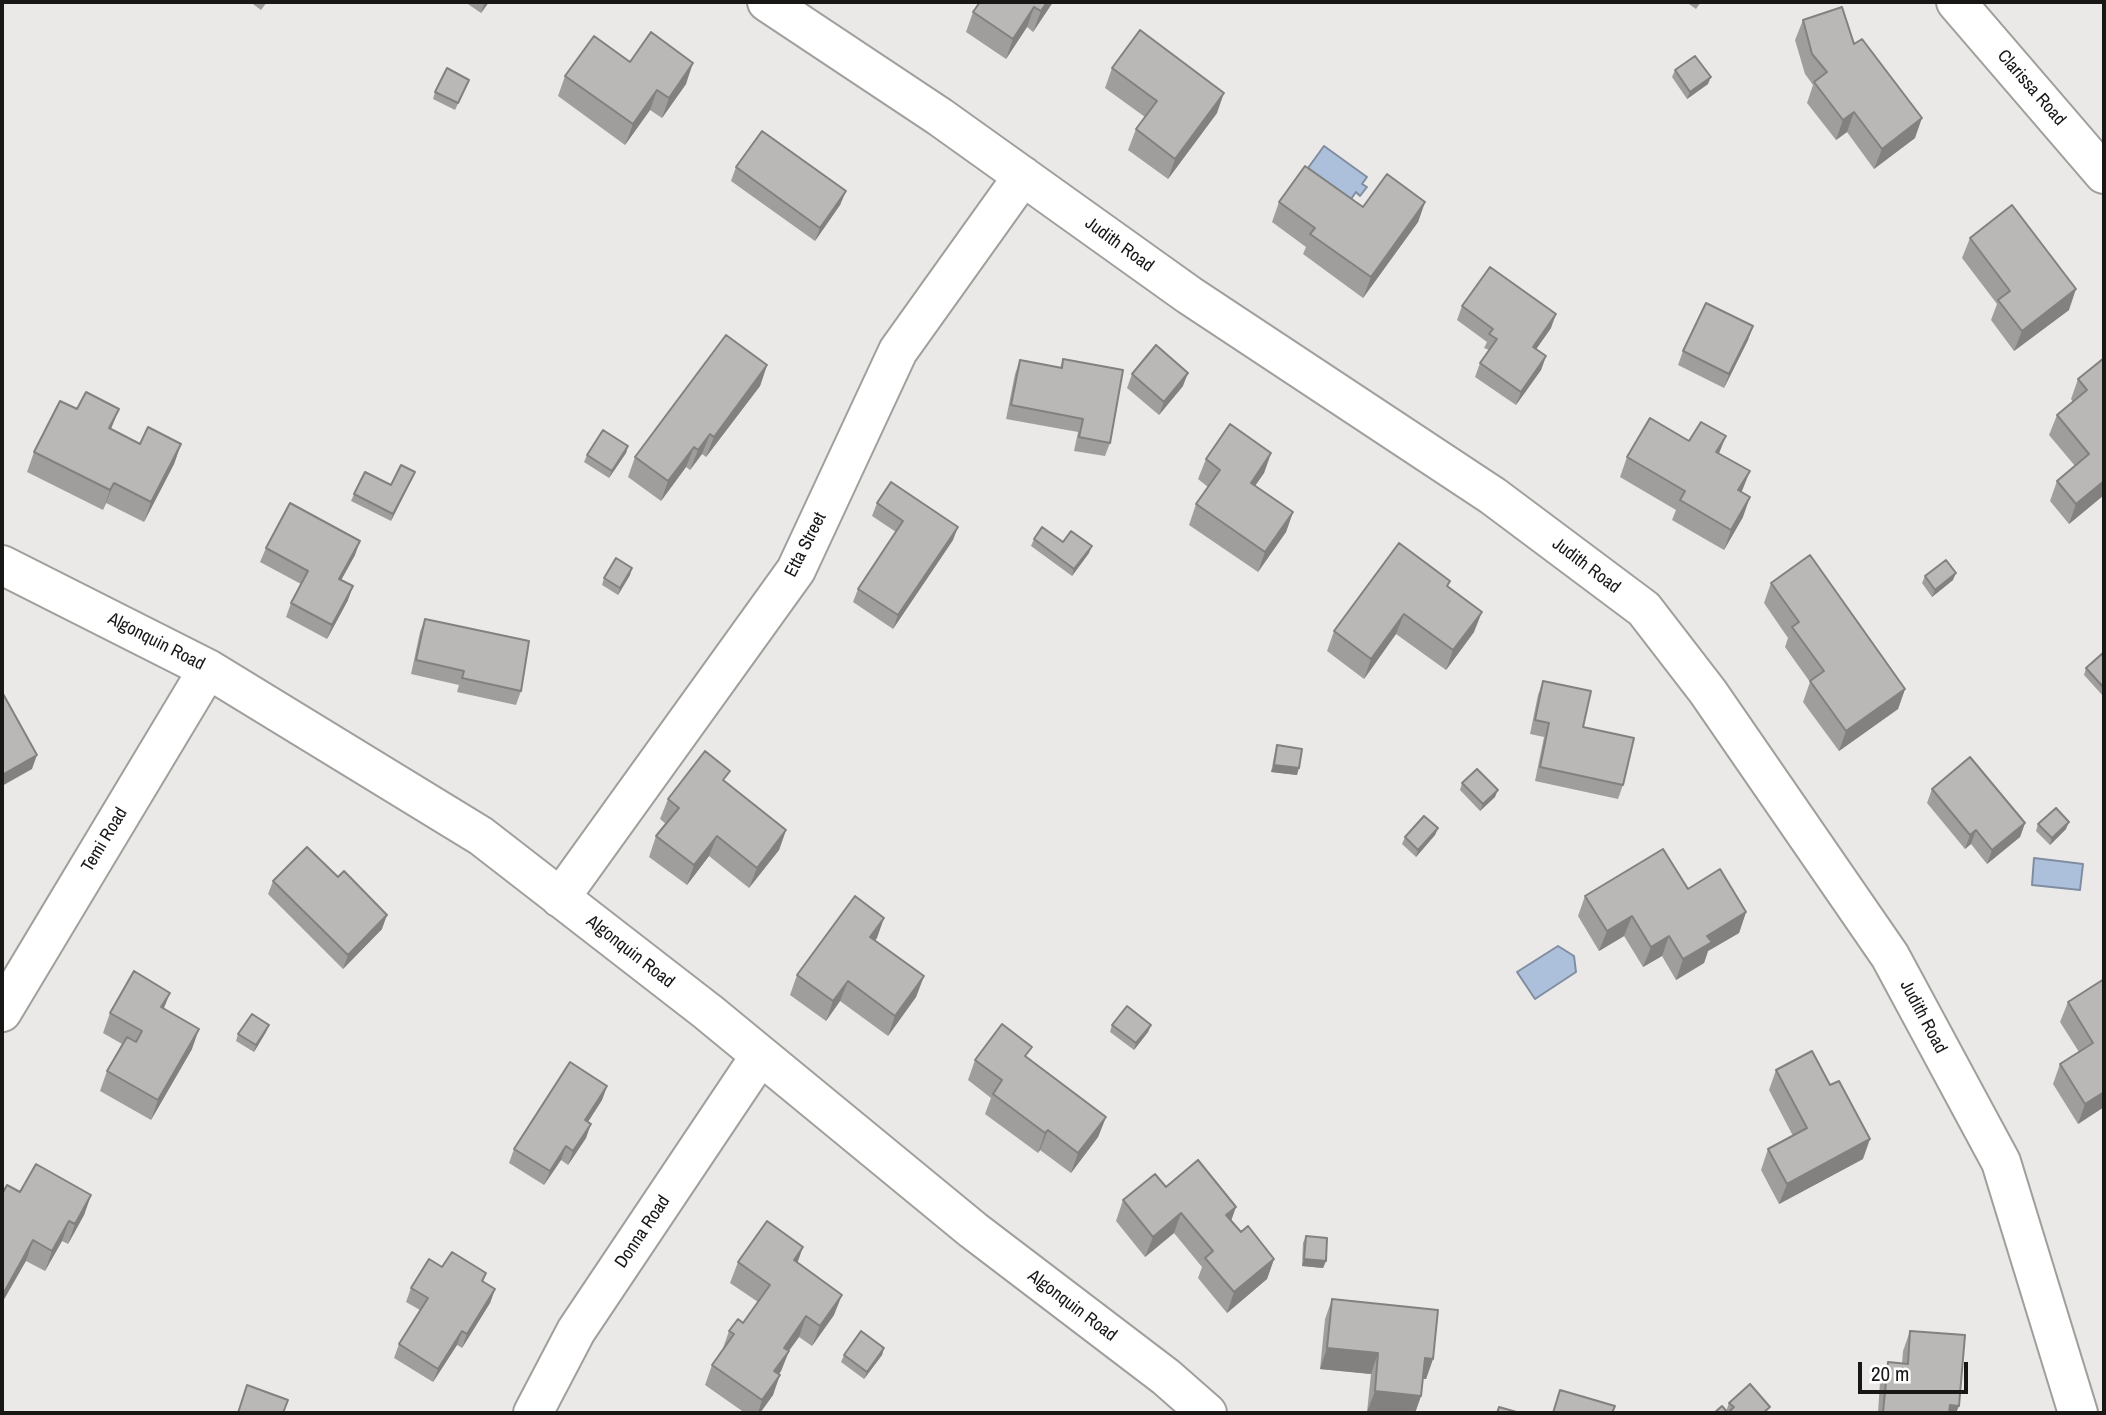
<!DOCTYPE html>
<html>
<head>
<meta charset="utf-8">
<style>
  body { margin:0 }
  #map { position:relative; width:2106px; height:1415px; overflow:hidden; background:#ebe9e7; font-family:"Archivo Narrow",sans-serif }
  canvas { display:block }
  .frame { position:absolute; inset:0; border:4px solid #181716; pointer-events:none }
  .scale { position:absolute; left:1858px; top:1362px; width:110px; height:32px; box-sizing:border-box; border:4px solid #181716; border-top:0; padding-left:9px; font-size:21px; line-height:24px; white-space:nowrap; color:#181716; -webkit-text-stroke:5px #fff; paint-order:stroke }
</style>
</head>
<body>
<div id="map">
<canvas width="2106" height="1415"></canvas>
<div class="frame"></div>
<div class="scale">20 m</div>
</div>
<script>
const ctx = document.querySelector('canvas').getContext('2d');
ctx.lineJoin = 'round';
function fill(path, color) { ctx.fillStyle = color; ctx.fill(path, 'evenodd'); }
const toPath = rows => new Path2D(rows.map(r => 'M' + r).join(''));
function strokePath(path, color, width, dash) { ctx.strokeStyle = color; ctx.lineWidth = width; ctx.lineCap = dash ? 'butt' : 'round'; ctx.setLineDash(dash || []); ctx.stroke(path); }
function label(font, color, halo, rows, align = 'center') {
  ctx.font = font + ' "Archivo Narrow",sans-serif'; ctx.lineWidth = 5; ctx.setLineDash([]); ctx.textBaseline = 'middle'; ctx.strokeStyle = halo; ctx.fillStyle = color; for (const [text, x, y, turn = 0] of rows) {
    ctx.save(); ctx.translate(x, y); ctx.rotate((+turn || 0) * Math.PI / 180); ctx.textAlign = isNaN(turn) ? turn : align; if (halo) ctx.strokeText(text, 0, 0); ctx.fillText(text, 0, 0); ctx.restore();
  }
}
const water = toPath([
  [1324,146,1367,177,1362,184,1367,187,1360,196,1356,192,1351,199,1308,168,1324,146],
  [2034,858,2083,864,2080,890,2032,885,2034,858],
  [1558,946,1574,956,1576,972,1535,999,1517,972,1558,946]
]);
fill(water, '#adc0db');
strokePath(water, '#808da0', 2);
const minor = toPath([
  [767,2,940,117,1189,295,1493,496,1644,609,1708,692,1890,956,2001,1162,2078,1413],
  [1956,2,2104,174],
  [2,565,208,669,481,836,708,1012,973,1230,1166,1377,1207,1413],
  [560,898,796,570,898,351,1023,176],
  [2,1012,208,669],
  [533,1413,576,1331,760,1056]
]);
strokePath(minor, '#a19f9c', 42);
strokePath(minor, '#fff', 38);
fill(toPath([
  [250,2,267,2,261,10],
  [465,2,489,2,481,13],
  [980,2,1053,2,1033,32,1027,27,1006,59,966,32,973,12],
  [1686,2,1701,2,1696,9],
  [1803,20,1854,44,1915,138,1874,169,1847,132,1836,140,1807,103,1813,85,1805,74,1795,40],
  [630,62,686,84,662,118,650,110,625,145,558,96,565,76],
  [1112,68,1217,113,1168,179,1128,150,1136,129,1145,117,1105,88],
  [1675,70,1708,84,1687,99,1672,77],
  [466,87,455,110,433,99,435,92],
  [736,167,846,191,840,205,815,241,731,181],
  [1279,202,1363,207,1425,202,1418,222,1363,298,1303,254,1306,247,1272,222],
  [1970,238,2069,310,2014,351,1991,320,1997,304,1962,258],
  [1462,306,1551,328,1536,349,1546,356,1541,370,1516,405,1475,377,1480,363,1489,350,1484,348,1487,342,1457,320],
  [1753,326,1748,340,1724,388,1678,365,1683,351],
  [2104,358,2104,495,2069,524,2050,501,2057,481,2075,466,2049,435,2057,415,2073,402,2071,399,2078,379],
  [1063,359,1110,443,1105,456,1074,451,1078,432,1006,419,1015,374,1020,360,1060,368],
  [767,365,760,386,706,457,702,454,690,470,686,467,661,501,628,477,635,457],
  [1132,374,1183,386,1159,415,1127,388],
  [111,429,140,444,181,444,174,464,144,522,106,503,103,510,27,472,34,452],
  [1689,441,1719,453,1742,492,1743,517,1724,550,1672,520,1676,510,1620,477,1627,457],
  [628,446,626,453,609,478,584,462,587,455],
  [1271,453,1264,473,1255,486,1293,512,1286,532,1258,572,1189,525,1196,504,1208,487,1198,479,1206,459],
  [415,472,391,521,351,501,354,494,391,485],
  [877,503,953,540,893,629,853,602,858,589,896,532,872,516],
  [1034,539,1063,542,1089,553,1072,576,1031,546],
  [266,548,355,555,341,580,348,600,327,639,286,617,291,603,301,584,260,562],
  [630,575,618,595,602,585,604,578],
  [1925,576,1953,580,1932,597,1922,583],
  [1771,583,1905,689,1898,709,1839,751,1803,702,1810,682,1785,647,1788,638,1764,603],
  [1448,587,1474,632,1446,670,1396,634,1364,679,1327,651,1334,631],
  [425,619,521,691,516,705,457,692,459,685,411,674,420,632],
  [2104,652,2104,697,2084,675,2086,668],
  [1543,681,1583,727,1623,785,1618,799,1535,781,1544,737,1530,734,1538,695],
  [1277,745,1297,775,1271,772,1275,752],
  [726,782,786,830,779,850,749,888,709,856,687,885,649,857,656,836,666,824,660,819,668,799],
  [1462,783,1495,797,1480,811,1460,790],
  [1932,789,2025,823,2020,837,1987,864,1971,844,1965,849,1927,803],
  [2038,824,2066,829,2050,845,2036,831],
  [1438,828,1435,835,1416,857,1402,844,1405,837],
  [273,881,382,929,343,969,268,894],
  [1688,889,1746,912,1739,933,1708,951,1704,963,1676,980,1662,956,1643,967,1624,936,1599,951,1578,916,1585,896],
  [884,918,875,941,924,976,916,997,888,1036,840,1001,826,1021,790,995,797,975],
  [2104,979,2104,1107,2078,1124,2053,1084,2060,1064,2079,1052,2060,1022,2068,1002],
  [164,1009,192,1049,151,1120,100,1091,107,1071,122,1044,103,1033,110,1013],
  [1112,1025,1151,1025,1148,1032,1134,1050,1110,1032],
  [266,1032,254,1052,236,1041,238,1034],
  [1028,1058,1106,1117,1098,1137,1071,1173,1040,1150,1038,1153,985,1114,991,1098,968,1080,975,1060],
  [1776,1070,1830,1085,1863,1159,1779,1204,1761,1170,1768,1149,1793,1136,1769,1090],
  [607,1086,602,1100,588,1122,586,1138,568,1165,561,1160,544,1185,509,1163,514,1149],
  [1166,1187,1231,1221,1241,1232,1274,1259,1267,1279,1227,1313,1198,1278,1202,1267,1174,1233,1145,1257,1116,1221,1123,1200],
  [20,1192,91,1195,84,1215,68,1244,62,1241,45,1271,26,1261],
  [1306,1236,1326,1261,1323,1268,1302,1266,1303,1243],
  [738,1262,797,1263,834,1315,812,1346,799,1337,789,1351,781,1371,779,1374,773,1395,760,1413,745,1413,705,1385,712,1365,722,1351,729,1331,743,1323,758,1302,730,1283],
  [442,1267,486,1273,483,1282,495,1289,490,1303,462,1348,457,1345,433,1382,394,1358,399,1344,420,1310,406,1302,411,1288],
  [1332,1299,1433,1359,1426,1379,1423,1379,1421,1396,1415,1413,1384,1413,1367,1412,1371,1374,1320,1369,1325,1319],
  [1910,1331,1956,1413,1878,1413,1880,1382,1888,1362,1902,1363,1903,1351],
  [884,1348,882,1355,864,1379,841,1362,844,1355],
  [1729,1403,1768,1413,1714,1413,1726,1411]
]), '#a09e9d');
fill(toPath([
  [485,2,489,2,481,13],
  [1047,2,1053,2,1033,32,1041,11],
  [1034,7,1027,27,1006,59,1013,39],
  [693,63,686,84,662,118,669,98],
  [1711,77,1708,84,1687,99,1690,92],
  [657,90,650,110,625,145,633,124],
  [1224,93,1217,113,1168,179,1175,159],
  [1854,112,1847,132,1836,140,1843,120],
  [1922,118,1915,138,1874,169,1882,149],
  [846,191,840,205,815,241,820,228],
  [1425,202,1418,222,1363,298,1371,277],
  [2076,289,2069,310,2014,351,2022,331],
  [1556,314,1551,328,1528,361,1533,347],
  [1753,326,1748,340,1724,388,1729,374],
  [1546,356,1541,370,1516,405,1521,392],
  [767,365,760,386,706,457,714,437],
  [1188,373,1183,386,1159,415,1164,402],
  [119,409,111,429,109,428],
  [710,434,702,454,690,470,698,450],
  [1726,436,1718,456,1716,452],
  [181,444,174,464,144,522,151,502],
  [628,446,626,453,609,478,612,471],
  [694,447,686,467,661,501,668,481],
  [1271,453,1264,473,1243,503,1251,483],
  [1750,471,1742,491,1731,510,1738,490],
  [415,472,412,479,391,521,393,514],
  [2104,481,2104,495,2069,524,2076,504],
  [114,483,106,503,103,510,110,490],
  [1750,497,1743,517,1724,550,1731,530],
  [1293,512,1286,532,1258,572,1265,552],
  [958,527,953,540,893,629,898,615],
  [360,541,355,555,334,593,339,579],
  [1092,546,1089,553,1072,576,1074,569],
  [632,568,630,575,618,595,620,588],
  [1956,573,1953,580,1932,597,1935,590],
  [353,586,348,600,327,639,332,625],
  [1482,612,1474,632,1446,670,1453,650],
  [1404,614,1396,634,1364,679,1371,659],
  [1905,689,1898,709,1839,751,1846,731],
  [37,755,32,769,2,786,2,775],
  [1274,765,1299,768,1297,775,1271,772],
  [1498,790,1495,797,1480,811,1483,804],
  [2069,822,2066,829,2050,845,2052,838],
  [2025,823,2020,837,1987,864,1992,850],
  [1438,828,1435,835,1416,857,1418,850],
  [786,830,779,850,749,888,757,868],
  [1976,830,1971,844,1965,849,1970,835],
  [717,836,709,856,687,885,694,865],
  [1746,912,1739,933,1708,951,1704,963,1676,980,1683,959,1707,936],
  [387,915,382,929,343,969,348,955],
  [1632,916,1624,936,1599,951,1607,931],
  [884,918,877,938,862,958,870,937],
  [1669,936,1662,956,1643,967,1651,947],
  [924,976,916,997,888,1036,895,1016],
  [848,981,840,1001,826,1021,833,1001],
  [170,993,162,1013,161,1007],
  [269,1025,266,1032,254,1052,256,1045],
  [1151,1025,1148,1032,1134,1050,1136,1043],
  [199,1029,192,1049,151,1120,158,1100],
  [607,1086,602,1100,580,1134,585,1120],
  [2104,1092,2104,1107,2078,1124,2085,1104],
  [1106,1117,1098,1137,1071,1173,1078,1153],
  [591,1124,586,1138,568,1165,573,1151],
  [1048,1130,1040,1150,1038,1153,1045,1133],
  [1870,1139,1863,1159,1779,1204,1787,1184],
  [566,1146,561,1160,544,1185,550,1171],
  [91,1195,84,1215,68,1244,75,1224],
  [1236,1207,1229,1227,1226,1215],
  [1181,1213,1174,1233,1145,1257,1153,1237],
  [69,1221,62,1241,45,1271,52,1251],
  [33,1240,26,1261,2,1303,2,1296],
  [803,1247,796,1267,794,1260],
  [1274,1259,1267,1279,1227,1313,1234,1292],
  [1304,1259,1326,1261,1323,1268,1302,1266],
  [495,1289,490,1303,462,1348,467,1334],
  [842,1295,834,1315,812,1346,820,1326],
  [806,1316,799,1337,776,1368,784,1348],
  [462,1331,457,1345,433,1382,438,1369],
  [884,1348,882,1355,864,1379,867,1372],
  [1327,1348,1378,1353,1371,1374,1320,1369],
  [789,1351,781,1371,767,1391,774,1371],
  [1425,1358,1433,1359,1426,1379,1417,1378],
  [780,1375,773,1395,760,1413,758,1413,762,1400],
  [1375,1391,1421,1396,1415,1413,1384,1413,1367,1412],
  [1950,1405,1959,1406,1956,1413,1947,1413]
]), '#82817f');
const building = toPath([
  [980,2,1047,2,1041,11,1034,7,1013,39,973,12,980,2],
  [1842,7,1854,44,1862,39,1922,118,1882,149,1854,112,1843,120,1814,82,1827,72,1812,54,1803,20,1842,7],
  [1140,30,1224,93,1175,159,1136,129,1157,101,1112,68,1140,30],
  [651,32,693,63,669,98,657,90,633,124,565,76,594,36,630,62,651,32],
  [1695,56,1711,77,1690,92,1675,70,1695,56],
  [447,68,469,80,458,103,435,92,447,68],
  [762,131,846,191,820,228,736,167,762,131],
  [1305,166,1363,207,1387,174,1425,202,1371,277,1310,234,1315,228,1279,202,1305,166],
  [2012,205,2076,289,2022,331,1998,300,2010,291,1970,238,2012,205],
  [1490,267,1556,314,1533,347,1546,356,1521,392,1480,363,1497,339,1489,334,1493,329,1462,306,1490,267],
  [1706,303,1753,326,1729,374,1683,351,1706,303],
  [726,335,767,365,714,437,710,434,698,450,694,447,668,481,635,457,726,335],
  [1156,345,1188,373,1164,402,1132,374,1156,345],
  [2104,358,2104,481,2076,504,2057,481,2089,454,2057,415,2087,390,2078,379,2104,358],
  [1063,359,1123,370,1110,443,1079,437,1083,419,1011,405,1020,360,1062,368,1063,359],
  [86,392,119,409,109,428,140,444,148,427,181,444,151,502,114,483,110,490,34,452,60,401,77,409,86,392],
  [1650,418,1689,441,1701,422,1726,436,1716,452,1750,471,1738,490,1750,497,1731,530,1680,500,1685,491,1627,457,1650,418],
  [1230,424,1271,453,1251,483,1293,512,1265,552,1196,504,1220,470,1206,459,1230,424],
  [603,430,628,446,612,471,587,455,603,430],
  [401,465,415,472,393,514,354,494,365,472,391,485,401,465],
  [891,482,958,527,898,615,858,589,903,521,877,503,891,482],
  [290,503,360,541,339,579,353,586,332,625,291,603,308,571,266,548,290,503],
  [1042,527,1063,542,1071,531,1092,546,1074,569,1034,539,1042,527],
  [1399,543,1450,581,1447,586,1482,612,1453,650,1404,614,1371,659,1334,631,1399,543],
  [1810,555,1905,689,1846,731,1810,681,1824,671,1792,627,1799,622,1771,583,1810,555],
  [616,558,632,568,620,588,604,578,616,558],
  [1946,560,1956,573,1935,590,1925,576,1946,560],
  [425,619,529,641,521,691,462,678,464,671,416,660,425,619],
  [2104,652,2104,688,2086,668,2104,652],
  [1543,681,1591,691,1583,727,1634,738,1623,785,1540,767,1549,723,1535,720,1543,681],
  [2,692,37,755,2,775,2,692],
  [1277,745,1302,749,1299,768,1274,765,1277,745],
  [705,751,730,771,723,780,786,830,757,868,717,836,694,865,656,836,679,808,668,799,705,751],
  [1970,757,2025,823,1992,850,1976,830,1970,835,1932,789,1970,757],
  [1477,769,1498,790,1483,804,1462,783,1477,769],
  [2056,808,2069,822,2052,838,2038,824,2056,808],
  [1424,816,1438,828,1418,850,1405,837,1424,816],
  [307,847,338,877,344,871,387,915,348,955,273,881,307,847],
  [1663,849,1688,889,1720,869,1746,912,1707,936,1712,942,1683,959,1669,936,1651,947,1632,916,1607,931,1585,896,1663,849],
  [855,896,884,918,870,937,924,976,895,1016,848,981,833,1001,797,975,855,896],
  [134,971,170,993,161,1007,199,1029,158,1100,107,1071,127,1037,136,1042,142,1031,110,1013,134,971],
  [2104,979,2104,1092,2085,1104,2060,1064,2093,1043,2068,1002,2104,979],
  [1127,1006,1151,1025,1136,1043,1112,1025,1127,1006],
  [252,1014,269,1025,256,1045,238,1034,252,1014],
  [1002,1024,1032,1047,1025,1056,1106,1117,1078,1153,1048,1130,1045,1133,993,1094,1002,1080,975,1060,1002,1024],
  [1812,1051,1830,1085,1839,1081,1870,1139,1787,1184,1768,1149,1807,1128,1776,1070,1812,1051],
  [570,1062,607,1086,585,1120,591,1124,573,1151,566,1146,550,1171,514,1149,570,1062],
  [1198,1160,1236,1207,1226,1215,1241,1232,1248,1226,1274,1259,1234,1292,1205,1258,1213,1251,1181,1213,1153,1237,1123,1200,1155,1174,1166,1187,1198,1160],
  [36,1164,91,1195,75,1224,69,1221,52,1251,33,1240,2,1296,2,1194,7,1185,20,1192,36,1164],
  [767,1221,803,1247,794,1260,842,1295,820,1326,806,1316,784,1348,789,1351,774,1371,780,1375,762,1400,712,1365,734,1334,729,1331,738,1319,743,1323,770,1285,738,1262,767,1221],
  [1306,1236,1327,1238,1326,1261,1304,1259,1306,1236],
  [452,1252,486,1273,482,1281,495,1289,467,1334,462,1331,438,1369,399,1344,428,1298,411,1288,429,1259,442,1267,452,1252],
  [1332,1299,1438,1310,1433,1359,1425,1358,1421,1396,1375,1391,1378,1353,1327,1348,1332,1299],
  [861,1331,884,1348,867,1372,844,1355,861,1331],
  [1910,1331,1965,1335,1959,1406,1950,1405,1949,1413,1904,1413,1883,1412,1888,1362,1908,1364,1910,1331],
  [1750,1384,1770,1407,1763,1413,1714,1413,1722,1406,1728,1413,1734,1407,1729,1403,1750,1384],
  [247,1385,288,1400,283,1413,238,1413,247,1385],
  [1560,1390,1615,1406,1612,1413,1553,1413,1560,1390],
  [1499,1407,1520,1413,1497,1413,1499,1407]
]);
fill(building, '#bab8b6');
strokePath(building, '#82817f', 2);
label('18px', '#181716', '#fff', [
  ["Clarissa Road",2031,88,49],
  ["Judith Road",1119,245,36],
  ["Etta Street",806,545,-63],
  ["Judith Road",1586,566,37],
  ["Algonquin Road",156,642,27],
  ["Temi Road",105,840,-59],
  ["Algonquin Road",630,952,38],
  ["Judith Road",1923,1017,62],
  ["Donna Road",643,1232,-56],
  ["Algonquin Road",1072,1306,37]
]);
</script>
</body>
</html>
